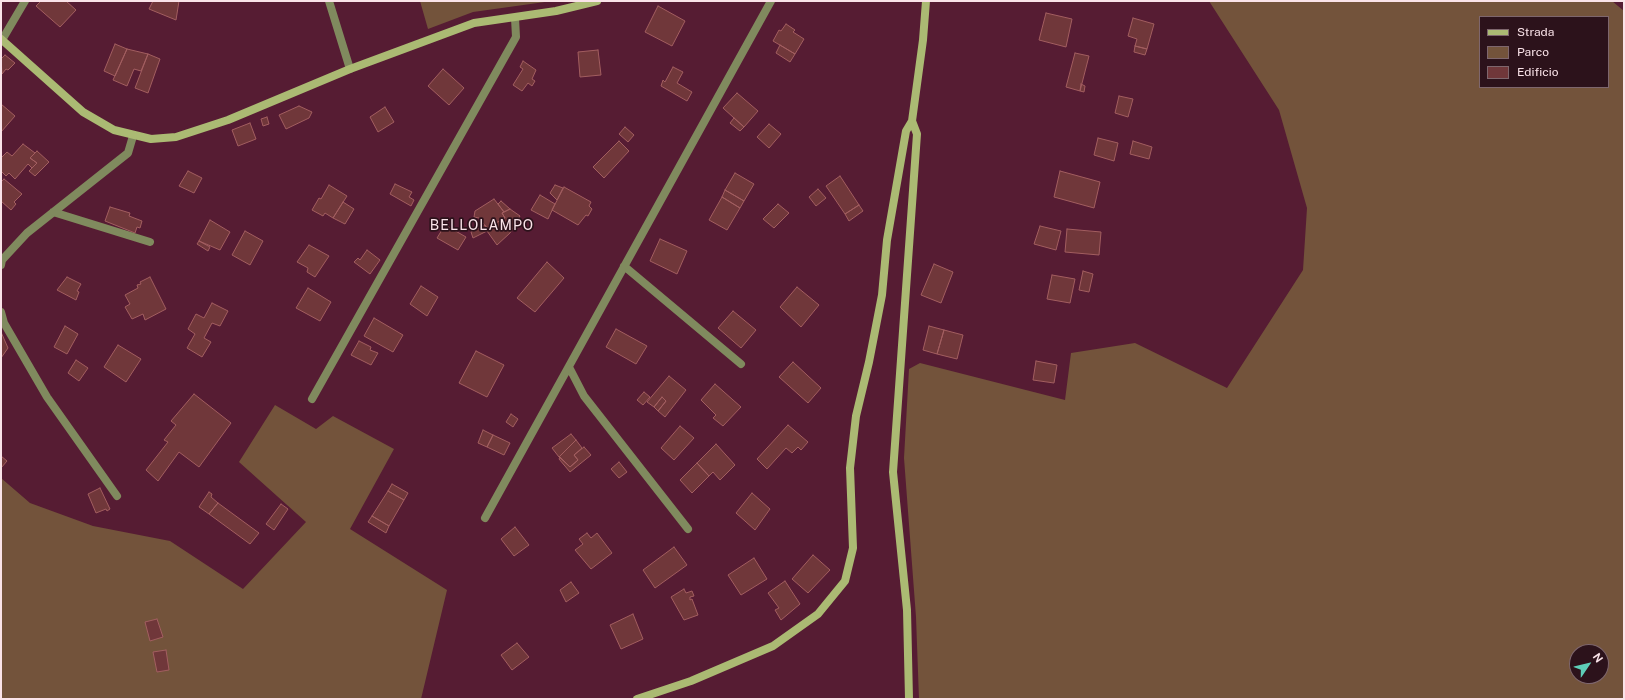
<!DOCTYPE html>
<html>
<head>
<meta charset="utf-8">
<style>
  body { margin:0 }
  #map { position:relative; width:1625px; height:700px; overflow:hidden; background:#561c33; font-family:"Public Sans",sans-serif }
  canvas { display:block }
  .frame { position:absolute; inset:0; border:2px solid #fae3e9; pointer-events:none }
  .legend { position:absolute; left:1479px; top:16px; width:130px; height:72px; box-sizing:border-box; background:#2c121b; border:1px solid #7e666d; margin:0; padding:5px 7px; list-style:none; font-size:12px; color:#fae3e9 }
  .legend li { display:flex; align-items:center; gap:8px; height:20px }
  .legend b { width:20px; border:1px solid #7e666d }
  .north { position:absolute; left:1569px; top:644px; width:40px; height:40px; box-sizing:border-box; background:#2c121b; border:1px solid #7e666d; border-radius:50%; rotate:55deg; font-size:11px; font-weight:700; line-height:16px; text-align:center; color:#fae3e9 }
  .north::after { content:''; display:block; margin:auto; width:14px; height:18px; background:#5eceb8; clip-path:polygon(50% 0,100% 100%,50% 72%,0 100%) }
</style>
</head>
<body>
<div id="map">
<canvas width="1625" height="700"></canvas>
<div class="frame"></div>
<ul class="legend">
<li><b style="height:5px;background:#abba73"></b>Strada</li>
<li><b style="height:11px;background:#73533b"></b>Parco</li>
<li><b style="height:11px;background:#70373a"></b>Edificio</li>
</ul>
<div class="north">N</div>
</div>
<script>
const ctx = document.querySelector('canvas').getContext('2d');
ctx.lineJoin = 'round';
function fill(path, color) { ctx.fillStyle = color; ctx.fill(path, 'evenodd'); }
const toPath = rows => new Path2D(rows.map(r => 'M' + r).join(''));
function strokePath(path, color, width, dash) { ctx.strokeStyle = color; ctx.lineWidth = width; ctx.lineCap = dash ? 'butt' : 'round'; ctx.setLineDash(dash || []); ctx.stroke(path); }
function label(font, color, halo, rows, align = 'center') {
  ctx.font = font + ' "Public Sans",sans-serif'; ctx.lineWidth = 3.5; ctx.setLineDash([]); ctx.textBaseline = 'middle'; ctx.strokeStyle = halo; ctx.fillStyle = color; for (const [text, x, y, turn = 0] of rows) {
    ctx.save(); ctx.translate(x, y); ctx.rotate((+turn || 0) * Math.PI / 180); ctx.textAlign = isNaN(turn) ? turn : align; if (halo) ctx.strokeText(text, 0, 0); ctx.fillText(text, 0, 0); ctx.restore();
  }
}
fill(toPath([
  [420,1,552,1,473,12,428,29],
  [1209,1,1612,1,1624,11,1624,699,919,699,916,617,904,458,909,369,920,363,1065,400,1071,353,1135,343,1227,388,1303,270,1307,208,1279,110],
  [1480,17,1608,17,1608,87,1480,87],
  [1577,652,1601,652,1601,676,1577,676],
  [275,405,316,429,333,416,394,449,350,529,447,590,421,699,1,699,1,478,30,503,93,526,170,541,243,589,306,522,239,462]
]), '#73533b');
const building = toPath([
  [41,1,66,1,76,10,60,27,36,6,41,1],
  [153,1,179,1,176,20,149,9,153,1],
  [658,6,685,21,672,46,645,32,658,6],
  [1046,13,1072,19,1066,47,1039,40,1046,13],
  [1133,18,1154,24,1147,49,1135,46,1137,39,1128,36,1133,18],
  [786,24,795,30,793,32,804,39,795,54,773,41,779,30,781,31,786,24],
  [115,44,127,49,115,76,104,71,115,44],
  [780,45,795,54,790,62,776,53,780,45],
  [1135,46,1147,49,1145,55,1134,52,1135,46],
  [127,49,148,54,141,71,134,69,127,86,113,80,127,49],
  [598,50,601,75,580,77,578,52,598,50],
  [1075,53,1089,56,1080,91,1066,87,1075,53],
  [148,54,160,59,148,93,135,88,148,54],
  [5,55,15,63,8,70,6,69,2,74,1,59,5,55],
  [523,61,536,70,532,79,535,81,532,86,528,83,522,91,513,85,523,69,520,67,523,61],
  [673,67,683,72,677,83,692,92,687,101,661,86,663,80,665,82,673,67],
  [443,69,464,88,449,105,428,86,443,69],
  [1081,84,1085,86,1084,92,1080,91,1081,84],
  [737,93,758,111,744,127,723,108,737,93],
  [1119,96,1133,99,1128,117,1115,113,1119,96],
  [1,104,15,116,1,132,1,104],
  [299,106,312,112,309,118,286,129,279,115,299,106],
  [385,107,394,122,378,132,370,117,385,107],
  [267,117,269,124,263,126,261,119,267,117],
  [734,118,744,127,740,131,730,123,734,118],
  [250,123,256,139,238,146,232,130,250,123],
  [769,124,781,134,769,148,757,137,769,124],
  [625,127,634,135,628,142,619,134,625,127],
  [1098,138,1118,143,1114,161,1094,155,1098,138],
  [619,141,629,151,604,178,593,167,619,141],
  [1133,141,1152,147,1149,159,1130,154,1133,141],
  [23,144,35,153,30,158,37,163,32,168,28,164,15,179,9,173,6,176,1,171,1,158,7,152,12,156,23,144],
  [37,151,49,162,35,176,29,171,37,163,30,158,37,151],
  [188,171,202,178,194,193,179,186,188,171],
  [1060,171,1100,182,1094,208,1054,197,1060,171],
  [735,173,754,184,744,201,725,190,735,173],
  [840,176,859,205,845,214,826,186,840,176],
  [4,179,22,194,14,202,16,204,11,210,1,201,1,182,4,179],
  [395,184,412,192,409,197,414,200,411,206,390,194,395,184],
  [329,185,347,196,333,218,325,213,323,216,312,210,319,198,321,199,329,185],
  [555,185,563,188,557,200,550,193,555,185],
  [564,187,591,202,589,206,592,209,588,216,586,215,578,225,552,210,564,187],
  [818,189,826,198,816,206,809,197,818,189],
  [725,190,744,201,740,208,722,197,725,190],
  [540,195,555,204,548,219,531,210,540,195],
  [722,197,740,208,727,230,709,220,722,197],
  [494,199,504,212,502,213,505,218,487,228,479,218,474,217,475,211,494,199],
  [501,201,510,209,504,212,498,204,501,201],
  [343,202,354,209,345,224,333,218,343,202],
  [778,204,789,213,774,228,763,219,778,204],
  [859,205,863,211,849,221,845,214,859,205],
  [110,207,130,213,129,216,142,221,140,228,137,227,135,233,105,221,110,207],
  [510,209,520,216,510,233,497,245,487,231,473,238,471,232,485,225,487,228,505,218,502,213,510,209],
  [210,220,230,232,220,250,199,241,210,220],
  [445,225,466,237,458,250,437,238,445,225],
  [1040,226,1061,231,1056,250,1034,244,1040,226],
  [1067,229,1101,232,1099,255,1065,252,1067,229],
  [245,231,263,241,250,265,232,255,245,231],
  [660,239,687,251,677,274,650,261,660,239],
  [199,241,210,247,208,251,197,244,199,241],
  [309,245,329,256,315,277,307,272,308,268,297,262,309,245],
  [367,250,380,260,370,274,354,262,358,258,360,260,367,250],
  [547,262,564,278,535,312,517,298,547,262],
  [934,264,953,272,941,303,921,295,934,264],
  [1083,271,1093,274,1089,292,1079,290,1083,271],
  [1052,275,1075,279,1070,303,1047,299,1052,275],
  [67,277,81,284,77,291,79,292,76,300,57,290,67,277],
  [150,277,166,309,145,320,143,314,132,319,125,307,130,304,125,295,138,288,137,285,141,284,140,282,150,277],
  [421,286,438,297,427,316,410,304,421,286],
  [797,287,819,305,801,327,780,307,797,287],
  [308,288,331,302,320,321,296,308,308,288],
  [212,303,228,311,220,326,212,323,204,338,211,342,202,357,187,348,195,334,188,329,196,314,204,318,212,303],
  [733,311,756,330,741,348,718,328,733,311],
  [374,318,403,335,393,352,364,336,374,318],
  [65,326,78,334,67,354,54,347,65,326],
  [929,326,944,330,937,354,923,350,929,326],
  [616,329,647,346,636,364,606,347,616,329],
  [944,330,963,335,957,359,937,354,944,330],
  [1,332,8,348,1,358,1,332],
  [359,341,371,347,370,350,378,353,371,365,351,355,359,341],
  [118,345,141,359,126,382,104,367,118,345],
  [476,351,504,365,487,397,459,383,476,351],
  [76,360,88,368,79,381,68,373,76,360],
  [1036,361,1057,365,1054,383,1033,380,1036,361],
  [793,362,821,388,808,403,779,377,793,362],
  [669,376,686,390,665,417,658,411,666,401,662,397,654,407,647,402,669,376],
  [715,384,741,407,723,426,713,418,716,415,701,400,715,384],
  [644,392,650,397,643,405,637,400,644,392],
  [194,394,231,423,199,467,179,452,158,481,146,470,168,442,164,440,176,425,171,421,194,394],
  [662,397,666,401,658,411,654,407,662,397],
  [511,414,518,419,513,427,506,422,511,414],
  [788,425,808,442,801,450,798,447,792,453,786,448,767,469,757,459,788,425],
  [680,426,694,438,674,460,661,448,680,426],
  [483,430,493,435,487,447,478,443,483,430],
  [571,434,576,440,559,457,552,448,571,434],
  [493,435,510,443,504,455,487,447,493,435],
  [576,440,582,448,574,455,578,460,570,467,559,457,576,440],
  [716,444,735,465,720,480,713,472,709,476,697,463,716,444],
  [584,447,591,455,570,472,559,459,560,457,570,467,578,460,574,455,584,447],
  [1,456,7,461,1,468,1,456],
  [619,462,627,472,619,478,611,469,619,462],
  [697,463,709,476,692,493,680,480,697,463],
  [392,484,408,493,404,500,388,491,392,484],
  [100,488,110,509,107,511,106,509,96,513,88,494,100,488],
  [388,491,404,500,389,526,372,516,388,491],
  [209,492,212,494,211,497,218,503,209,514,199,507,209,492],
  [752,493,770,509,755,530,736,513,752,493],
  [218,503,259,533,250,544,209,514,218,503],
  [281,504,288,509,274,530,266,524,281,504],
  [372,516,389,526,386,533,368,522,372,516],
  [515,527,529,545,514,556,501,539,515,527],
  [587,533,591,538,597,533,612,553,591,569,575,550,583,544,579,539,587,533],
  [674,547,687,565,655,588,643,570,674,547],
  [813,555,830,570,808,593,792,579,813,555],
  [754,558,767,579,741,595,728,575,754,558],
  [785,581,800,604,781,620,775,610,779,608,768,593,785,581],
  [571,582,579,593,566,602,560,590,571,582],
  [684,589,686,593,692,591,694,596,690,597,690,600,692,599,698,615,684,620,671,597,684,589],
  [633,614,643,639,621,649,610,625,633,614],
  [157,619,163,637,150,641,145,622,157,619],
  [517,643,529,657,512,670,501,655,517,643],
  [166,650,169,670,157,672,153,652,166,650]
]);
fill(building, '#70373a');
strokePath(building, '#a25e60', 1);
strokePath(toPath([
  [329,1,350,69],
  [2,40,25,1],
  [53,212,150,242],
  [1,265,2,260,27,233,128,153,133,136],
  [624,266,741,364],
  [1,312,4,323,47,397,117,496],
  [569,367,584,396,688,529],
  [312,399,516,37,515,18],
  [485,518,771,1]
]), '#808a5e', 8);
strokePath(toPath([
  [1,39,83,112,114,130,151,139,176,137,228,120,350,69,474,23,556,11,597,1],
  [637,699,691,681,773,646,818,614,845,581,853,548,850,468,856,416,869,362,882,295,887,240,906,131,912,121,923,40,926,1],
  [909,699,907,610,893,472,917,134,912,121]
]), '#abba73', 8);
ctx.letterSpacing = '1px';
label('14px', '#fae3e9', '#2c121b', [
  ["BELLOLAMPO",482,226]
]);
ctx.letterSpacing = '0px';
</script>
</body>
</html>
